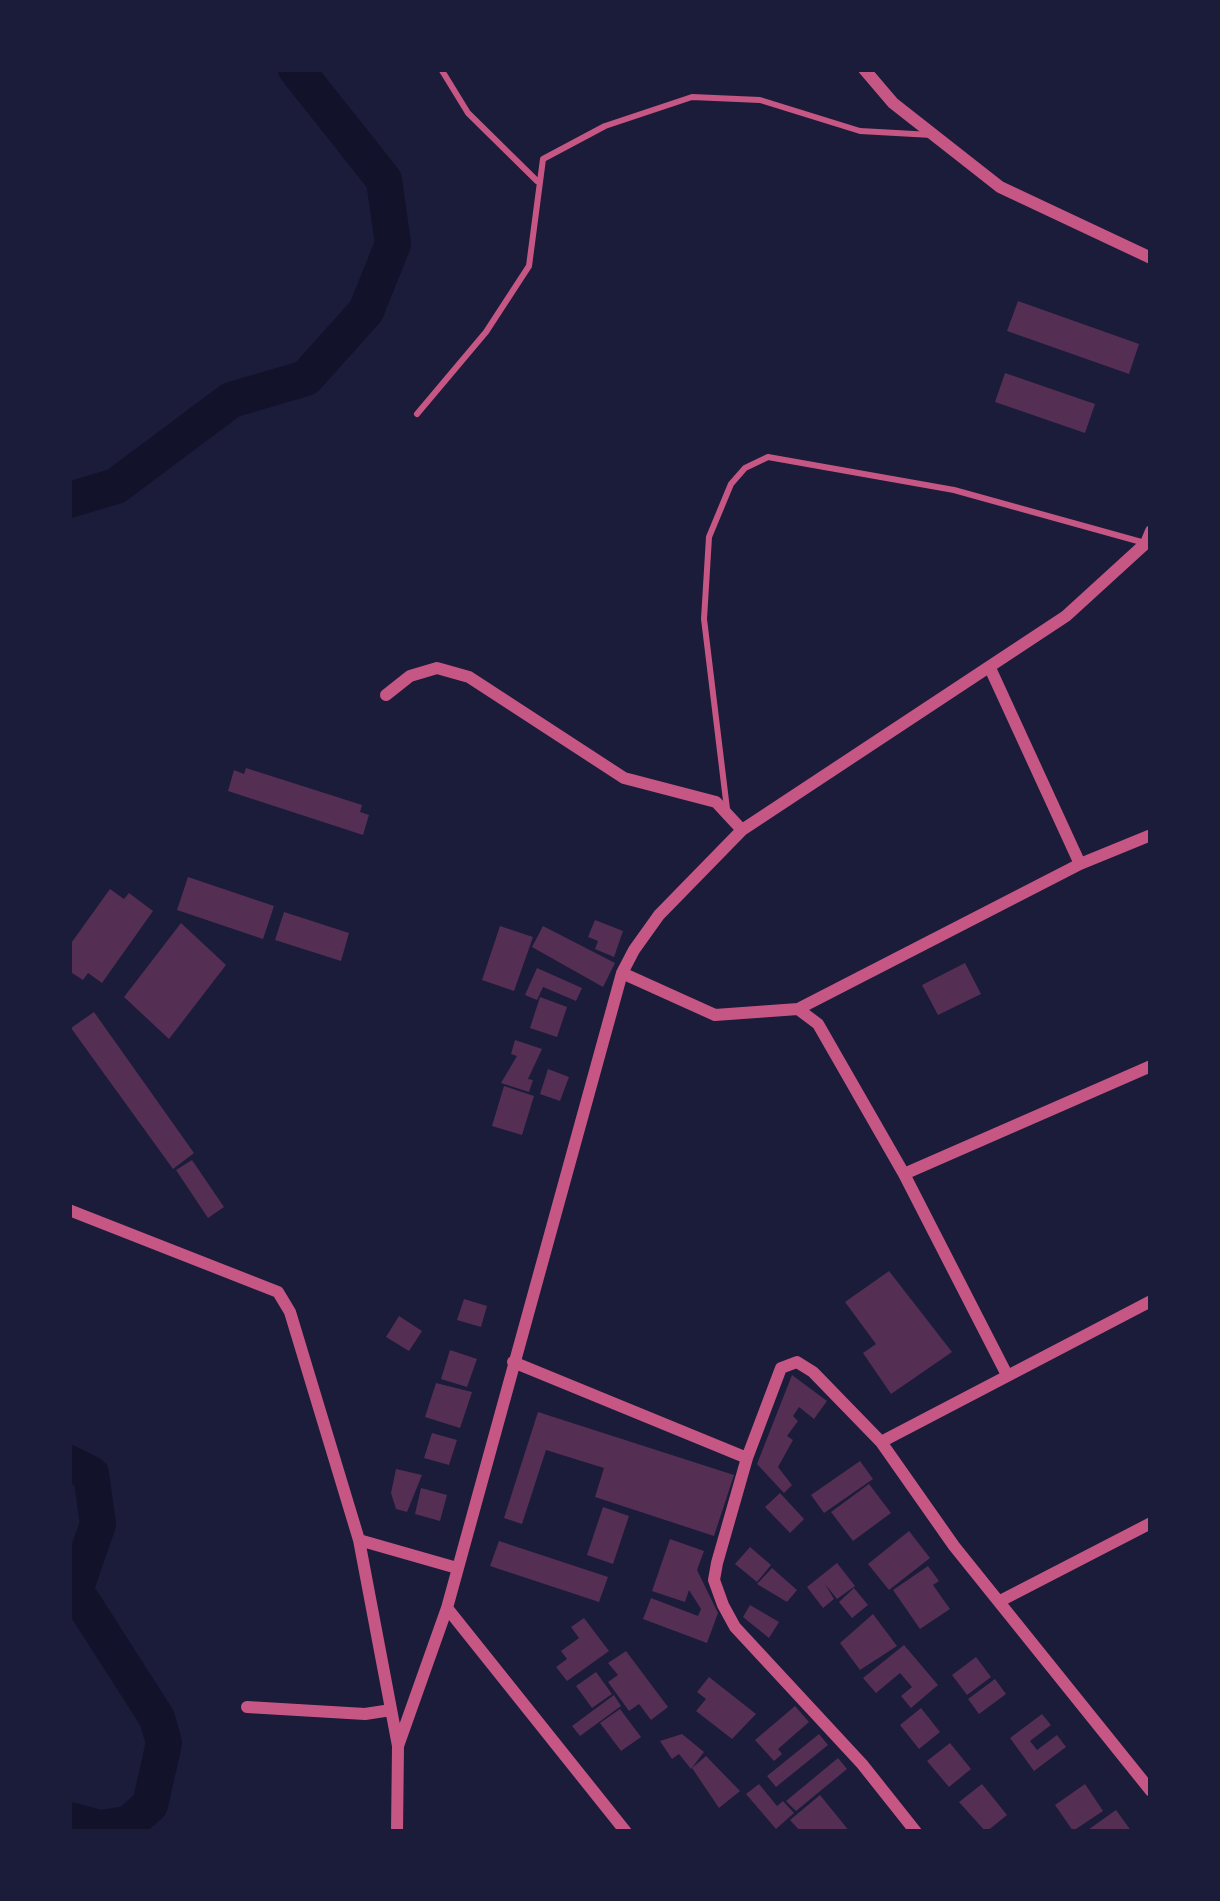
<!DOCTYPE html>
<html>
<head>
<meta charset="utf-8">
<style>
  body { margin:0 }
  #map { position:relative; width:1220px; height:1901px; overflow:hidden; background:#1b1b3a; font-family:"Varela Round",sans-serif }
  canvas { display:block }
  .frame { position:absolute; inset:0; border:72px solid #1b1b3a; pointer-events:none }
</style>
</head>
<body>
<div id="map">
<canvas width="1220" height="1901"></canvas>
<div class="frame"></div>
</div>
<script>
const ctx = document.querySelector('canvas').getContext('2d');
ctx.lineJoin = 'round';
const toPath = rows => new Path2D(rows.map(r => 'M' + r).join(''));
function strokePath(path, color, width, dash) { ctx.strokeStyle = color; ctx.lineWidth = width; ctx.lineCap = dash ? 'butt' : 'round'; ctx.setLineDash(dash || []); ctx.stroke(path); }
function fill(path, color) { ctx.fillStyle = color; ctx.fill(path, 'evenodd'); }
strokePath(toPath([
  [69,500,116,486,231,400,306,378,366,311,393,244,384,180,296,69],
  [69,1463,91,1474,98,1524,75,1590,157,1718,164,1743,150,1805,128,1824,99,1828,69,1820]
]), '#12122b', 36);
fill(toPath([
  [1018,301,1139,344,1129,374,1007,331],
  [1005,373,1095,404,1085,433,995,402],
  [246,768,362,805,360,812,369,815,363,835,228,791,234,770,244,774],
  [188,877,274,906,263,939,177,910],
  [110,889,124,899,129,893,153,911,102,983,88,973,83,980,69,971,69,946],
  [284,912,349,933,341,961,275,940],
  [595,920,623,931,614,957,595,949,598,941,588,937],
  [181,923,226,965,169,1039,124,997],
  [500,926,533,937,514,991,482,980],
  [543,926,615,963,603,987,532,947],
  [965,963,981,994,938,1015,922,985],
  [537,968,582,988,576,1001,543,987,537,1000,525,995],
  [540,997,567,1007,557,1037,530,1028],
  [94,1012,194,1153,173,1169,71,1028],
  [515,1040,542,1049,528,1079,533,1080,529,1092,501,1083,517,1056,511,1054],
  [548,1069,569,1077,560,1101,540,1094],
  [504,1086,534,1096,522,1135,492,1126],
  [192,1160,224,1207,208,1218,176,1170],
  [889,1271,952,1352,891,1394,863,1353,876,1344,845,1302],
  [464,1299,487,1306,481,1327,457,1320],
  [399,1316,422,1331,409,1351,386,1337],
  [450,1350,477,1359,467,1387,441,1379],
  [792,1375,827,1401,814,1419,799,1407,793,1416,798,1421,787,1436,793,1440,778,1467,792,1485,784,1493,757,1464],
  [436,1383,472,1392,460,1428,425,1417],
  [538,1412,734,1475,714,1536,595,1497,604,1468,546,1450,522,1524,504,1518],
  [432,1433,457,1440,449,1465,424,1458],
  [860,1461,873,1479,824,1513,811,1495],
  [396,1469,422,1475,407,1512,396,1509,391,1493],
  [869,1484,891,1513,853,1541,831,1512],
  [421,1488,447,1495,440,1521,415,1514],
  [780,1493,804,1519,790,1533,765,1507],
  [603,1507,629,1516,613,1564,587,1555],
  [909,1531,930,1558,889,1590,868,1564],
  [670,1539,704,1551,697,1570,718,1613,707,1643,643,1619,651,1598,698,1616,701,1609,689,1590,685,1602,652,1591],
  [499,1541,608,1577,599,1602,490,1566],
  [750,1547,771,1565,757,1582,735,1564],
  [837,1563,855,1586,837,1599,825,1584,834,1599,823,1608,807,1587],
  [928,1566,939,1581,933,1585,950,1609,920,1629,893,1590],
  [772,1568,797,1590,787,1602,757,1584],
  [854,1588,868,1605,852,1618,839,1602],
  [750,1605,779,1622,769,1638,743,1617],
  [873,1614,897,1646,860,1670,840,1643],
  [584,1618,609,1651,567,1681,556,1667,567,1659,561,1651,579,1638,571,1627],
  [904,1645,938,1685,911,1708,901,1696,912,1687,900,1673,876,1693,863,1678],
  [626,1651,668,1707,651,1720,639,1704,629,1711,608,1682,618,1675,608,1663],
  [976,1657,991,1677,967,1695,952,1675],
  [596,1672,612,1694,592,1708,576,1686],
  [709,1677,756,1714,732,1739,696,1711,706,1699,697,1692],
  [995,1679,1006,1694,979,1714,968,1699],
  [614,1695,621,1706,580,1736,572,1726],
  [795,1706,809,1722,778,1749,782,1754,774,1761,755,1740],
  [921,1708,940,1732,919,1749,900,1725],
  [620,1709,641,1737,621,1751,600,1723],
  [1042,1714,1051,1725,1030,1741,1037,1750,1057,1735,1066,1747,1034,1771,1010,1738],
  [682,1734,704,1752,691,1769,679,1754,672,1759,660,1741],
  [819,1734,828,1745,776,1787,767,1776],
  [950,1743,971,1769,949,1787,927,1761],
  [706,1756,740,1791,719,1808,692,1768],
  [838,1758,847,1769,796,1811,786,1801],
  [759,1784,777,1806,783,1801,794,1813,776,1829,746,1794],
  [982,1784,1007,1815,986,1832,959,1802],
  [1085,1784,1103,1811,1073,1831,1055,1805],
  [820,1795,850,1832,801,1832,790,1820],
  [1116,1810,1132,1832,1085,1832]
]), '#542f53');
strokePath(toPath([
  [441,69,468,113,537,181],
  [417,414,486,332,529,266,543,159,605,126,692,97,760,100,860,131,932,135],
  [727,809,704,619,709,537,731,484,745,468,768,457,954,490,1145,543]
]), '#c65784', 6);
strokePath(toPath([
  [864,69,893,103,1000,187,1151,258],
  [990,668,1080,864],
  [386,695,410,676,437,668,469,677,624,778,716,802,742,830],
  [622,973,715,1015,798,1009,818,1024,904,1174,1006,1373],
  [798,1009,1080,864,1151,835],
  [904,1174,1151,1066],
  [69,1210,278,1292,290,1312,359,1540,398,1746],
  [513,1362,747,1458,717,1563,714,1580,723,1605,735,1627,862,1764,916,1832],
  [881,1442,1151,1301],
  [747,1458,781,1368,797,1362,813,1372,881,1442,954,1546,1151,1791],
  [359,1540,457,1568],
  [1000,1601,1151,1523],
  [447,1608,622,973,634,950,659,915,742,830,1066,616,1146,543,1151,531],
  [247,1707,365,1714,391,1710],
  [397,1832,398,1746,447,1608,626,1832]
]), '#c65784', 12);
</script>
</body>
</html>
